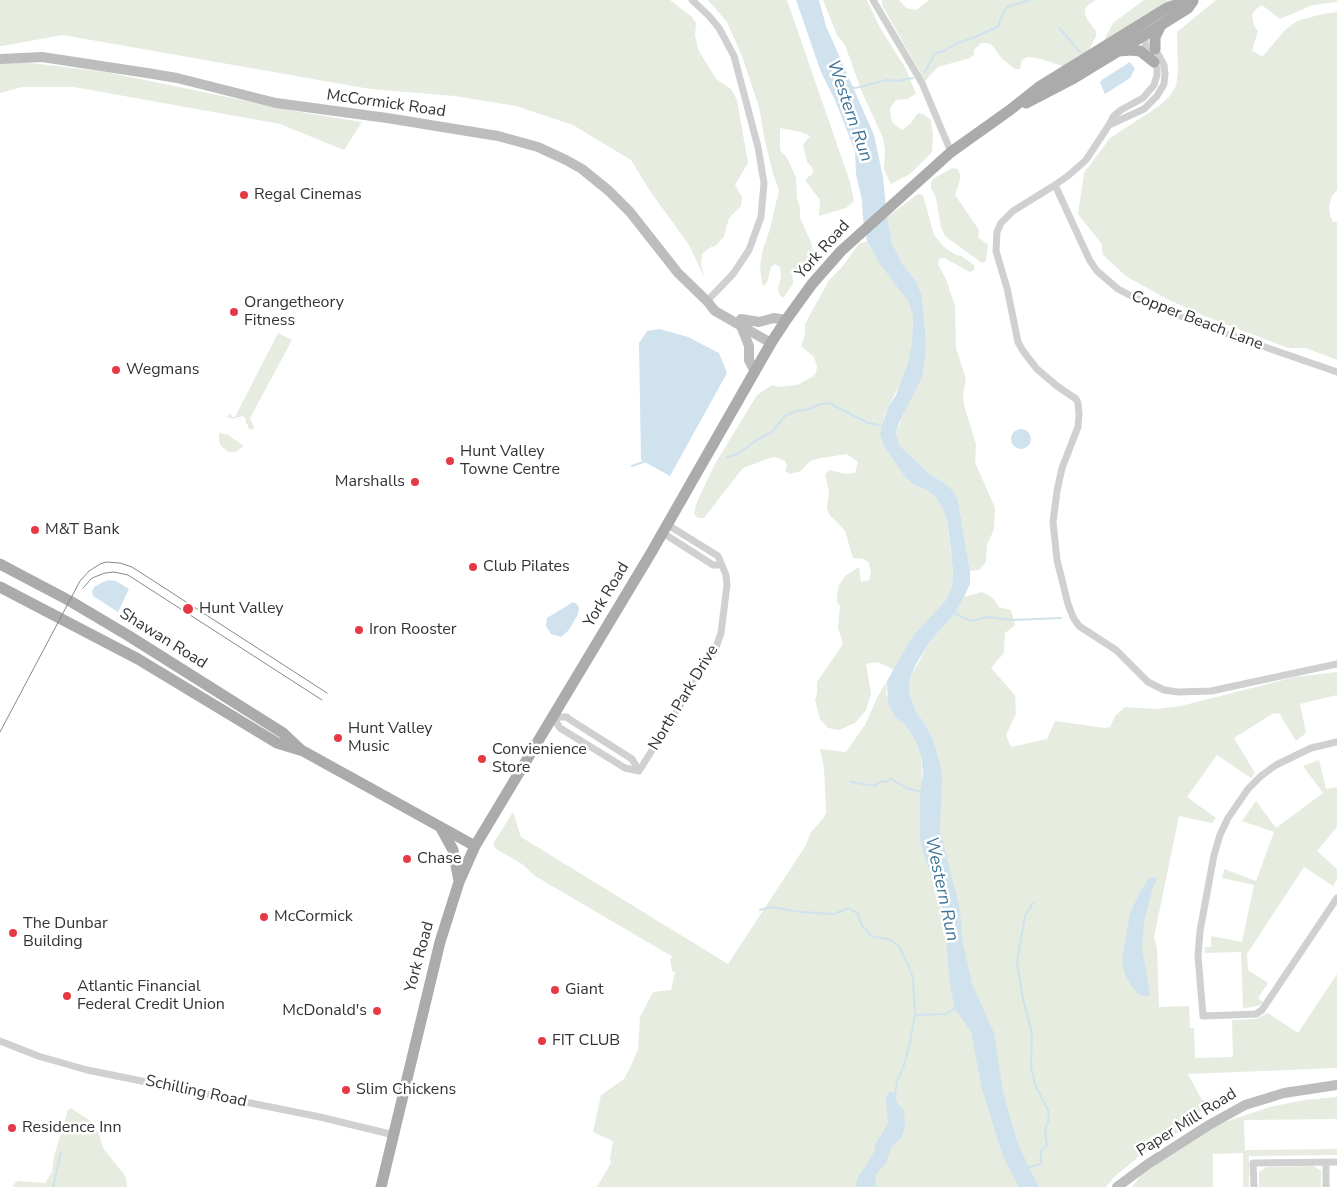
<!DOCTYPE html>
<html>
<head>
<meta charset="utf-8">
<style>
  body { margin:0 }
  canvas { display:block; background:#fff }
</style>
</head>
<body>
<canvas width="1337" height="1187"></canvas>
<script>
const ctx = document.querySelector('canvas').getContext('2d');
ctx.lineJoin = 'round';
function fill(path, color) { ctx.fillStyle = color; ctx.fill(path, 'evenodd'); }
const toPath = rows => new Path2D(rows.map(r => 'M' + r).join(''));
function strokePath(path, color, width, dash) { ctx.strokeStyle = color; ctx.lineWidth = width; ctx.lineCap = dash ? 'butt' : 'round'; ctx.setLineDash(dash || []); ctx.stroke(path); }
function label(font, color, halo, rows, align = 'center') {
  ctx.font = font + ' "Nunito Sans",sans-serif'; ctx.lineWidth = 5; ctx.setLineDash([]); ctx.textBaseline = 'middle'; ctx.strokeStyle = halo; ctx.fillStyle = color; for (const [text, x, y, turn = 0] of rows) {
    ctx.save(); ctx.translate(x, y); ctx.rotate((+turn || 0) * Math.PI / 180); ctx.textAlign = isNaN(turn) ? turn : align; if (halo) ctx.strokeText(text, 0, 0); ctx.fillText(text, 0, 0); ctx.restore();
  }
}
fill(toPath([
  [0,0,670,0,692,17,696,23,695,36,699,51,716,79,731,89,737,100,748,163,735,185,742,197,741,206,729,218,724,237,714,247,711,247,702,254,701,265,705,279,689,245,650,191,631,160,573,125,516,106,455,96,370,89,63,35,2,46,0,46],
  [708,0,787,0,850,182,854,201,846,208,819,216,820,200,805,180,813,173,812,167,807,162,803,145,810,136,801,132,780,128,780,150,787,158,796,177,797,198,800,208,800,218,811,242,813,252,811,262,797,270,792,270,793,284,783,298,779,294,778,288,781,278,780,267,775,264,771,267,767,283,763,286,762,283,760,266,763,249,770,229,779,190,773,174,765,141,759,107,742,56,727,22],
  [823,0,867,0,880,28,906,69,916,94,907,99,896,100,890,108,891,118,893,123,902,130,910,124,918,113,923,114,931,120,933,136,932,152,910,174,891,184,884,170,885,149,883,138,862,92,845,45,837,35],
  [882,0,899,0,906,8,916,10,929,0,1096,0,1088,5,1085,9,1085,14,1087,19,1096,31,1096,36,1089,50,1063,66,1037,58,1027,57,1022,60,1020,69,1015,69,1002,59,992,45,987,43,981,43,974,50,974,55,970,58,938,67,925,81,882,5],
  [1144,0,1171,0,1103,42,1113,23],
  [1216,0,1337,0,1337,2,1313,5,1280,19,1262,5,1255,10,1252,15,1254,26,1258,31,1252,50,1262,57,1286,29,1297,21,1322,14,1337,12,1337,190,1332,196,1329,206,1330,216,1333,222,1337,222,1337,360,1306,348,1288,348,1204,316,1167,299,1127,277,1103,255,1101,243,1078,214,1084,173,1110,138,1159,106,1169,97,1176,86,1178,71,1177,32],
  [14,61,106,72,300,112,362,122,344,150,280,124,74,87,22,87,0,93,0,64],
  [952,168,958,169,960,174,960,180,955,195,979,230,978,238,988,244,986,261,982,263,946,237,941,228,936,198,931,188,931,183,933,179],
  [918,194,923,195,934,235,944,247,956,255,961,256,974,265,974,270,970,272,944,258,939,259,938,264,946,279,955,306,956,348,966,379,963,394,964,405,976,444,975,462,995,508,994,529,987,545,986,562,979,570,970,571,958,500,941,481,927,472,899,445,896,433,905,410,926,340,922,296,916,281,903,265,892,243,887,217],
  [867,241,871,249,908,301,913,316,912,342,907,366,903,379,888,407,884,418,884,446,905,477,914,485,925,489,935,496,942,507,947,520,953,573,952,587,946,600,901,656,894,670,878,662,866,664,871,694,866,710,855,723,839,730,828,728,820,719,815,700,817,693,817,682,843,644,838,628,840,606,837,602,837,596,839,585,845,576,859,567,861,582,869,580,871,573,869,563,864,559,853,558,845,531,829,514,827,508,829,492,825,474,830,470,845,474,855,473,858,462,847,454,821,458,810,461,801,471,790,474,785,471,787,466,785,461,775,457,770,458,743,468,704,518,698,518,694,514,696,504,715,464,757,395,772,385,778,387,797,385,812,377,816,373,817,367,814,357,801,346,805,335,805,324,829,280,842,267,859,244],
  [278,333,292,340,250,418,254,427,253,430,248,428,248,425,246,423,246,419,243,416,232,419,227,417,230,413,232,417,235,417],
  [221,433,228,435,244,446,236,452,229,452,222,447,219,442,219,434],
  [982,592,993,598,999,607,1011,610,1015,625,1005,633,1004,653,991,668,1015,695,1016,714,1006,735,1011,747,1047,739,1055,721,1105,728,1110,727,1115,716,1125,707,1155,709,1181,706,1295,677,1337,672,1337,695,1300,704,1306,733,1296,741,1279,713,1272,714,1234,738,1255,773,1251,778,1217,755,1187,797,1216,818,1212,823,1179,816,1154,937,1157,948,1159,1007,1189,1006,1190,1028,1194,1028,1195,1058,1233,1057,1232,1020,1256,1019,1268,1013,1298,1033,1337,974,1337,1068,1188,1074,1202,1100,1225,1099,1202,1110,1178,1133,1165,1132,1149,1144,1150,1137,1144,1150,1135,1160,1115,1176,1106,1187,597,1187,611,1163,610,1158,613,1141,593,1132,601,1095,624,1079,631,1066,638,1049,640,1017,653,992,671,990,675,972,672,971,670,959,673,957,535,876,522,864,496,849,493,844,513,812,521,837,728,964,806,845,811,832,823,819,826,813,824,768,820,749,846,752,865,725,878,696,887,681,886,694,896,718,906,726,916,742,921,756,922,780,941,775,934,742,925,724,915,710,909,692,910,678,929,643,955,613,964,597],
  [1319,760,1326,789,1337,787,1337,827,1317,851,1337,869,1337,879,1333,886,1304,867,1247,954,1248,970,1268,983,1258,998,1263,1002,1260,1005,1253,1007,1243,1008,1241,952,1205,953,1205,947,1211,947,1211,936,1242,942,1254,885,1222,878,1224,869,1256,881,1274,832,1242,821,1256,801,1276,828,1323,793,1303,766],
  [1337,1097,1337,1119,1244,1120,1245,1150,1337,1149,1337,1155,1249,1156,1249,1187,1243,1187,1243,1153,1213,1154,1213,1187,1132,1187,1144,1172,1219,1124,1270,1107,1304,1100],
  [71,1108,92,1122,98,1131,103,1148,126,1177,127,1187,13,1187,14,1184,18,1181,45,1183,52,1172,54,1156,68,1110],
  [1313,1166,1321,1170,1321,1187,1259,1187,1259,1172,1266,1167]
]), '#e6ecdf');
fill(toPath([
  [796,0,819,0,826,26,874,135,883,177,887,217,892,243,903,265,916,281,922,296,926,340,925,359,922,377,899,423,896,433,899,445,927,472,941,481,952,490,958,500,970,571,970,584,964,597,955,613,929,643,916,664,910,678,909,692,915,710,925,724,934,742,939,761,942,775,940,830,960,909,962,938,972,984,994,1033,1003,1092,1017,1141,1029,1168,1039,1187,1019,1187,1003,1156,982,1089,971,1031,955,1009,951,990,948,964,945,913,925,858,920,839,920,794,923,774,921,756,916,742,906,726,896,718,888,704,887,681,901,656,914,635,946,600,952,587,953,573,951,551,947,520,942,507,935,496,925,489,914,485,905,477,884,446,880,434,888,407,896,395,907,366,912,342,913,316,908,301,880,264,867,241,863,219,862,200,856,174,855,151,835,100,821,72],
  [1130,62,1135,69,1130,78,1105,94,1100,82,1103,79],
  [660,329,688,337,719,353,727,373,670,476,641,460,639,343,647,331],
  '1011 439a10 10 0 1 1 20 0a10 10 0 1 1-20 0Z',
  [109,580,116,581,129,589,118,612,93,596,92,591,94,587,103,582],
  [573,602,577,604,579,608,578,614,569,630,561,637,551,634,546,626,547,618],
  [1153,877,1156,878,1156,882,1153,887,1144,921,1142,948,1150,994,1147,997,1137,993,1130,984,1125,974,1122,961,1130,914,1138,896,1148,879],
  [890,1092,895,1093,897,1103,904,1110,905,1126,902,1136,891,1148,886,1163,876,1174,875,1187,855,1187,858,1177,867,1164,875,1150,875,1145,888,1123,886,1096]
]), '#cfe2ee');
strokePath(toPath([
  [1059,28,1080,52],
  [925,72,934,55,938,52,944,51,957,43,973,38,999,26,1000,20,1007,7,1030,0],
  [852,87,855,88,887,80,898,81,913,78],
  [727,457,738,454,755,441,772,432,785,416,796,411,810,409,820,404,829,403,868,423,884,426],
  [632,466,646,461],
  [954,613,971,621,988,617,1013,620,1061,618],
  [851,782,875,786,881,781,886,782,891,779,906,788,922,792],
  [760,910,770,907,801,912,834,914,849,908,858,914,861,924,871,936,891,940,899,946,910,969,913,978,915,1015,946,1014,957,1007],
  [895,1095,897,1082,904,1065,910,1042,915,1015],
  [1026,1168,1041,1164,1041,1151,1047,1145,1045,1130,1049,1119,1048,1110,1036,1087,1031,1068,1032,1033,1023,999,1017,962,1025,916,1033,903],
  [53,1187,61,1153]
]), '#cfe2ee', 2);
strokePath(toPath([
  [692,0,709,16,719,28,734,56,758,147,764,183,761,217,749,250,733,274,707,301],
  [873,0,922,83,951,152],
  [1109,125,1144,109,1157,96,1164,84,1165,74,1164,65,1154,47],
  [1055,185,1069,175,1086,160,1109,125,1113,117,1121,110,1143,98,1154,85,1157,75,1157,68,1146,48,1144,36],
  [1337,372,1210,328,1133,297,1118,289,1097,271,1090,261,1055,185,1013,211,1001,223,997,232,996,251,1007,288,1018,342,1023,351,1037,369,1057,386,1076,399,1078,403,1079,414,1078,427,1062,468,1057,491,1053,522,1057,560,1068,604,1073,617,1079,626,1116,650,1148,682,1164,690,1178,692,1211,691,1337,664],
  [663,533,713,565,721,565],
  [553,717,567,717,569,719,632,759,639,771],
  [553,717,560,728,625,768,639,771],
  [1337,742,1311,748,1276,765,1261,776,1248,789,1228,818,1220,835,1214,855,1200,931,1198,956,1203,1016,1256,1014,1262,1010,1337,898],
  [639,771,715,650,721,633,727,585,726,575,718,556,668,525],
  [0,1041,38,1056,87,1070,320,1117,394,1135],
  [1326,1162,1326,1187],
  [1254,1187,1253,1163,1337,1162]
]), '#d0d0d0', 7);
strokePath(toPath([
  [0,59,42,57,147,73,177,78,276,103,387,118,498,136,538,147,566,160,582,169,609,191,630,212,678,273,707,301,715,311,771,343],
  [741,319,759,322,774,318,786,320],
  [741,326,749,346,749,360,755,372],
  [1117,1187,1148,1164,1209,1125,1245,1105,1284,1093,1337,1085]
]), '#bdbdbd', 10);
strokePath(toPath([
  [1155,49,1155,37,1161,25],
  [1119,51,1131,50,1140,51,1154,62],
  [1026,103,1074,78,1161,25,1188,8,1193,1],
  [0,564,70,601,129,636,283,733,300,749],
  [0,587,138,659,277,743,303,751,475,846],
  [441,828,453,850,459,881],
  [381,1187,440,942,459,882,475,846,651,553,771,343,786,320,812,284,841,251,951,152,1010,110,1039,87,1167,8,1189,0]
]), '#ababab', 11);
strokePath(toPath([
  [83,588,92,578,105,573,114,572,128,575,322,700],
  [0,732,80,581,89,571,100,564,106,562,120,563,132,567,327,693]
]), '#888', 1);
for (const [x, y, r, color] of [
  [244,195,5,"#e63946"],
  [234,312,5,"#e63946"],
  [116,370,5,"#e63946"],
  [450,461,5,"#e63946"],
  [415,482,5,"#e63946"],
  [35,530,5,"#e63946"],
  [473,567,5,"#e63946"],
  [188,609,6,"#e63946"],
  [359,630,5,"#e63946"],
  [338,738,5,"#e63946"],
  [482,759,5,"#e63946"],
  [407,859,5,"#e63946"],
  [264,917,5,"#e63946"],
  [13,933,5,"#e63946"],
  [555,990,5,"#e63946"],
  [67,996,5,"#e63946"],
  [377,1011,5,"#e63946"],
  [542,1041,5,"#e63946"],
  [346,1090,5,"#e63946"],
  [12,1128,5,"#e63946"]
]) { const dot = new Path2D(); dot.arc(x, y, r, 0, 2 * Math.PI); ctx.fillStyle = color; ctx.fill(dot); strokePath(dot, '#fff', 2); }
label('16px', '#333', '#fff', [
  ["McCormick Road",386,104,8],
  ["York Road",823,250,-48],
  ["Copper Beach Lane",1197,321,21],
  ["York Road",607,595,-59],
  ["Shawan Road",163,639,32],
  ["North Park Drive",684,698,-59],
  ["York Road",420,957,-75],
  ["Schilling Road",196,1092,12],
  ["Paper Mill Road",1187,1123,-32]
]);
label('16px', '#333', '#fff', [
  ["Regal Cinemas",254,195],
  ["Orangetheory",244,303],
  ["Fitness",244,321],
  ["Wegmans",126,370],
  ["Hunt Valley",460,452],
  ["Towne Centre",460,470],
  ["Marshalls",405,482,"right"],
  ["M&T Bank",45,530],
  ["Club Pilates",483,567],
  ["Hunt Valley",199,609],
  ["Iron Rooster",369,630],
  ["Hunt Valley",348,729],
  ["Music",348,747],
  ["Convienience",492,750],
  ["Store",492,768],
  ["Chase",417,859],
  ["McCormick",274,917],
  ["The Dunbar",23,924],
  ["Building",23,942],
  ["Atlantic Financial",77,987],
  ["Federal Credit Union",77,1005],
  ["Giant",565,990],
  ["McDonald's",367,1011,"right"],
  ["FIT CLUB",552,1041],
  ["Slim Chickens",356,1090],
  ["Residence Inn",22,1128]
], 'left');
label('italic 18px', '#3f7597', '#fff', [
  ["Western Run",849,111,71],
  ["Western Run",941,889,78]
]);
</script>
</body>
</html>
